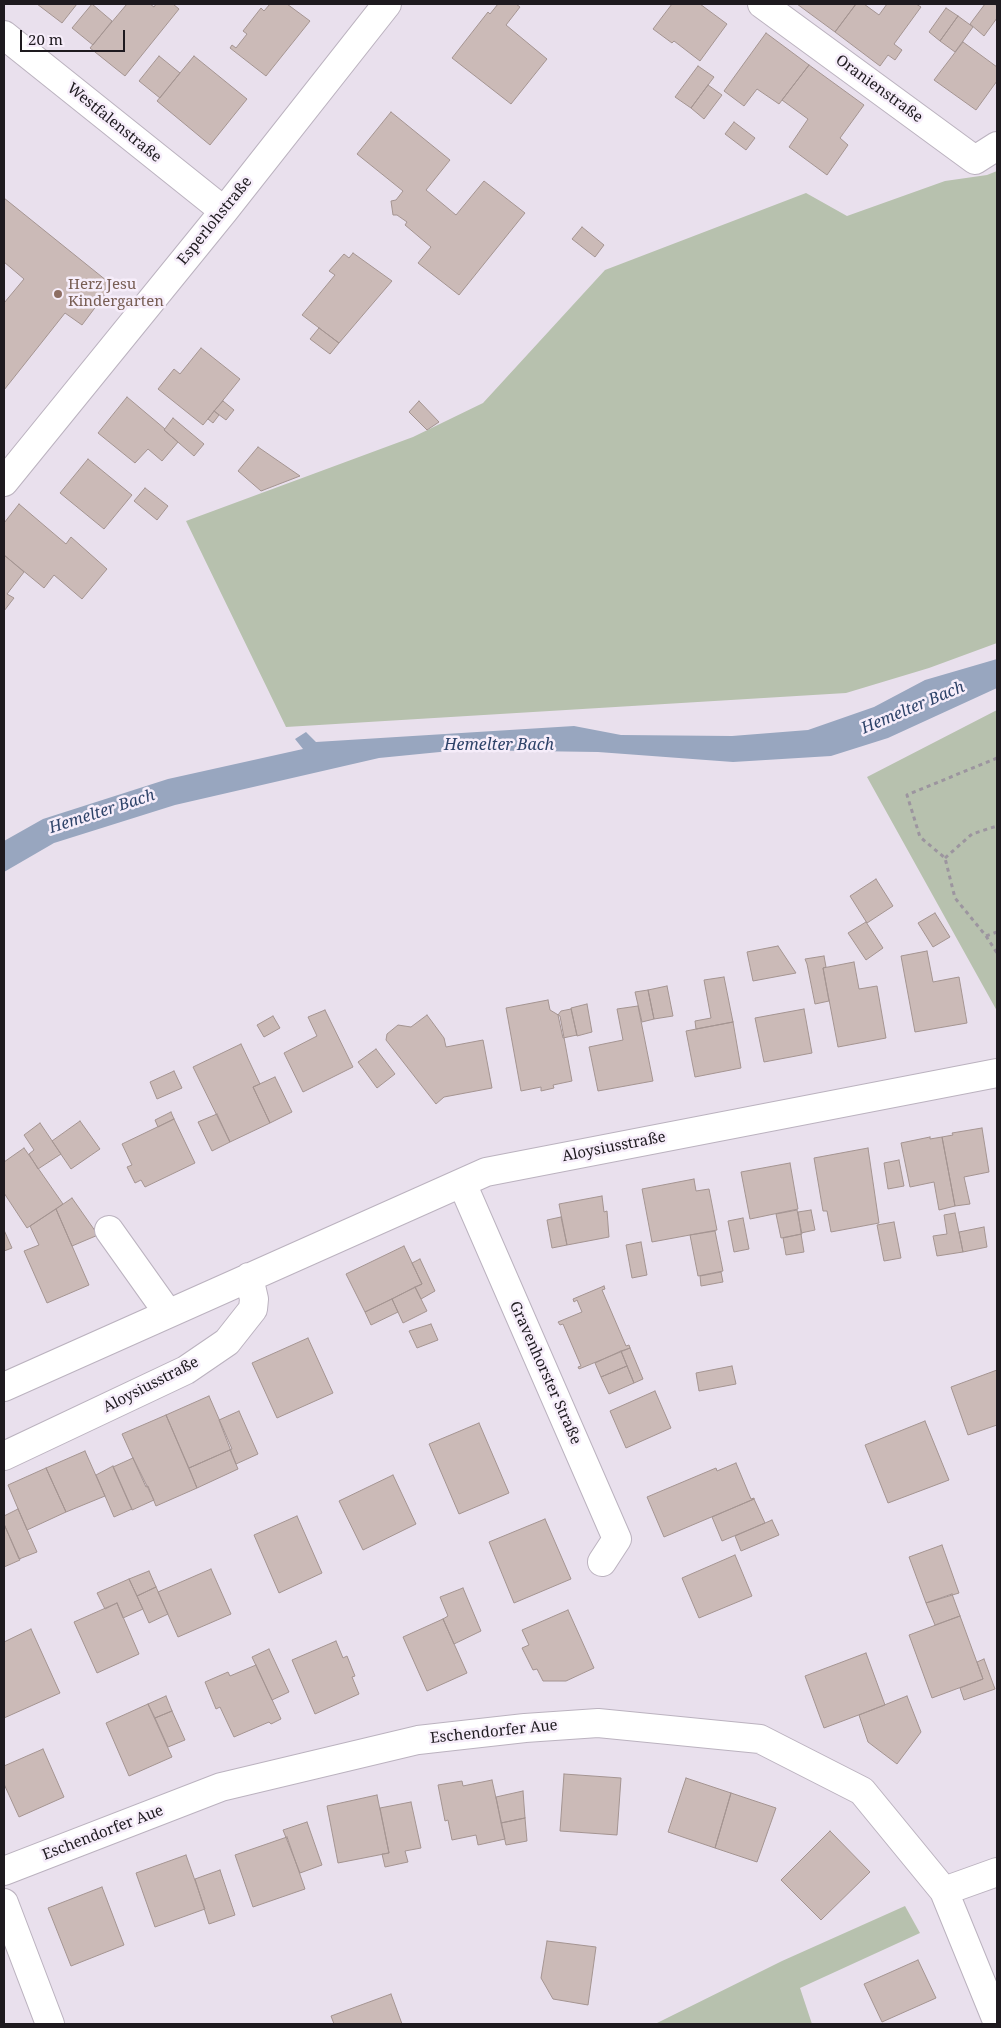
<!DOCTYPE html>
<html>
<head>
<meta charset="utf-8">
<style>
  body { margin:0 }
  #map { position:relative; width:1001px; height:2028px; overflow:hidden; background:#e9e0ed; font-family:"Noto Serif",serif }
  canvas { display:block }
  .frame { position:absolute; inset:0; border:5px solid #1e1a1f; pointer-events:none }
  .scale { position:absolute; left:20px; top:30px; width:105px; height:22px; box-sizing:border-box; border:2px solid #1e1a1f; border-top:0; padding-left:6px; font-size:15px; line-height:18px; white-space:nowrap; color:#1e1a1f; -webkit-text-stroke:4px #f6edfa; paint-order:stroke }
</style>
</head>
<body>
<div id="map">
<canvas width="1001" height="2028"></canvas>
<div class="frame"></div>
<div class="scale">20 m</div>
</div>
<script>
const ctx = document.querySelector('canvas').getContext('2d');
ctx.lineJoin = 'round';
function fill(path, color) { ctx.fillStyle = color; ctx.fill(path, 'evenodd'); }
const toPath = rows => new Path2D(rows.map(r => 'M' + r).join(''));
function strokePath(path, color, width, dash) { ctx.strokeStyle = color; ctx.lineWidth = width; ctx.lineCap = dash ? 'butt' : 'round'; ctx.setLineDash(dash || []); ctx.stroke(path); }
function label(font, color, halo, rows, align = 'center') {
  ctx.font = font + ' "Noto Serif",serif'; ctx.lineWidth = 5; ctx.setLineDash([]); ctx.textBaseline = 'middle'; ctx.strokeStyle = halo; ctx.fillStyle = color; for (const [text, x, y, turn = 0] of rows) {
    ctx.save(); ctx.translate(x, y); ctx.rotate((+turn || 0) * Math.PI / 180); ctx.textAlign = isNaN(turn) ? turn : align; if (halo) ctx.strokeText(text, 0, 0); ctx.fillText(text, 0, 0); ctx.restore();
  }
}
fill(toPath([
  [997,171,997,643,929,668,846,693,286,727,186,521,413,437,483,403,605,270,806,193,847,216,945,181,987,175],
  [997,710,997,1011,867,777],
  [905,1906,920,1933,800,1988,812,2024,655,2024,782,1961]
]), '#b7c1ae');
fill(toPath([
  [997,659,997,688,888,738,831,756,733,762,598,752,460,750,379,758,175,805,54,843,4,872,4,841,43,819,168,779,303,749,295,739,306,732,316,742,574,726,621,735,732,736,808,730,874,707,925,680]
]), '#98a6bf');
const building = toPath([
  [37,4,77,4,62,23,37,4],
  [92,4,112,21,93,45,72,28,92,4],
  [127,4,150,4,154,7,156,4,173,4,179,9,125,76,90,48,127,4],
  [270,4,287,4,310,21,266,76,230,48,232,45,236,48,247,34,243,31,261,8,264,11,270,4],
  [498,4,516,4,520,7,506,25,547,59,511,104,452,58,488,12,490,14,498,4],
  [672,4,700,4,727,24,700,61,674,41,672,43,653,29,672,4],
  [797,4,856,4,835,32,797,4],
  [856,4,864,4,879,15,887,4,916,4,921,7,894,44,902,50,895,60,888,55,880,66,835,32,856,4],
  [985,4,994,4,997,6,997,18,984,36,970,24,985,4],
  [946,8,958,16,940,41,929,32,946,8],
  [958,16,973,27,955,52,940,41,958,16],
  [766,33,809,65,779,104,757,89,744,106,724,91,766,33],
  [963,42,997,67,997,81,976,110,934,80,963,42],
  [159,56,180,73,160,98,139,81,159,56],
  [194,56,247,99,210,145,157,101,194,56],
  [809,65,864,105,840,138,848,145,827,175,789,147,808,119,782,100,809,65],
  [698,66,714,77,691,108,675,97,698,66],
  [708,85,722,95,704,119,691,108,708,85],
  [391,112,450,160,426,190,456,215,484,181,525,213,459,295,418,263,431,247,405,225,407,222,397,215,393,215,391,201,396,200,403,191,357,154,391,112],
  [734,122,755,138,746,150,725,134,734,122],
  [4,198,112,285,82,325,65,313,4,390,4,303,24,279,4,262,4,198],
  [582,227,604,245,595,257,572,239,582,227],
  [353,253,392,281,339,343,302,315,335,275,329,271,344,254,349,258,353,253],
  [319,328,339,343,330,354,310,339,319,328],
  [201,348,240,379,203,425,158,389,174,369,180,374,201,348],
  [127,397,165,429,164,430,178,442,162,461,148,449,135,463,98,433,127,397],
  [223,401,234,410,226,420,214,411,223,401],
  [419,401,439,422,427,430,409,412,419,401],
  [214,411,219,415,213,423,208,419,214,411],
  [173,418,204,444,194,456,164,430,173,418],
  [258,447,300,476,261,491,238,471,258,447],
  [88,459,132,495,104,529,60,493,88,459],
  [145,488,168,506,157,520,134,501,145,488],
  [19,504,66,544,71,537,107,569,82,599,54,575,44,588,4,555,4,523,19,504],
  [4,555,24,572,7,594,14,598,4,611,4,555],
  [876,879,893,906,867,923,850,896,876,879],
  [935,913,950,937,933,947,918,923,935,913],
  [866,922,883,948,866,960,848,933,866,922],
  [778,946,796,973,753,981,747,952,778,946],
  [927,951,933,982,959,977,967,1023,915,1032,901,956,927,951],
  [824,956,826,967,823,968,829,1001,815,1004,807,964,805,959,824,956],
  [854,962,859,989,877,986,886,1038,838,1047,823,968,854,962],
  [724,977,733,1022,696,1029,695,1021,711,1018,704,980,724,977],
  [667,986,673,1016,654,1019,648,990,667,986],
  [648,990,654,1019,642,1022,635,992,648,990],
  [548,1000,550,1010,560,1016,572,1081,553,1085,554,1088,541,1091,541,1087,521,1091,506,1008,548,1000],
  [587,1004,592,1032,577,1036,571,1008,587,1004],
  [638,1006,653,1081,598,1091,589,1047,623,1040,617,1009,638,1006],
  [571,1009,577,1035,563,1038,558,1015,561,1011,571,1009],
  [804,1009,812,1053,764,1062,755,1018,804,1009],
  [325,1010,353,1067,303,1092,284,1053,317,1036,308,1017,325,1010],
  [427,1015,444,1038,446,1047,483,1040,492,1088,444,1097,436,1104,386,1040,387,1034,398,1025,411,1027,427,1015],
  [273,1016,280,1028,264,1037,257,1025,273,1016],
  [733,1022,741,1068,695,1077,686,1031,733,1022],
  [241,1044,260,1084,253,1087,270,1123,230,1142,193,1067,241,1044],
  [376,1049,395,1074,377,1088,358,1062,376,1049],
  [174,1071,182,1088,157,1099,150,1082,174,1071],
  [275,1077,292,1112,270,1123,253,1087,275,1077],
  [171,1112,174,1119,158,1127,155,1120,171,1112],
  [217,1114,230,1142,212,1151,198,1122,217,1114],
  [174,1119,195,1163,145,1187,141,1180,135,1183,127,1167,132,1165,122,1144,174,1119],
  [80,1121,100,1149,71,1169,52,1141,80,1121],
  [40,1123,61,1154,38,1169,29,1154,34,1150,24,1135,40,1123],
  [982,1128,989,1172,964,1177,970,1204,955,1206,942,1137,953,1135,952,1133,982,1128],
  [930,1137,930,1139,942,1137,955,1206,939,1210,934,1182,910,1187,901,1143,930,1137],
  [24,1148,63,1204,27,1228,4,1193,4,1162,24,1148],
  [868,1148,879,1223,831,1232,827,1211,823,1211,814,1158,868,1148],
  [899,1160,904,1186,888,1189,884,1163,899,1160],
  [790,1163,798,1209,750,1219,741,1172,790,1163],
  [694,1179,696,1191,709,1189,717,1230,652,1242,642,1189,694,1179],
  [602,1196,604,1212,607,1211,609,1237,567,1245,559,1204,602,1196],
  [72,1198,98,1235,72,1246,56,1209,72,1198],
  [56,1209,89,1285,47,1303,24,1251,39,1245,30,1226,56,1209],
  [797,1210,802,1234,781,1238,776,1214,797,1210],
  [811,1210,815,1230,801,1233,798,1212,811,1210],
  [955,1213,963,1252,937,1256,933,1236,947,1234,944,1215,955,1213],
  [561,1217,567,1245,552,1248,547,1220,561,1217],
  [743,1218,749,1249,734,1252,728,1221,743,1218],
  [894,1222,901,1258,884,1261,877,1225,894,1222],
  [984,1227,987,1247,963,1252,959,1232,984,1227],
  [4,1230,12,1248,4,1251,4,1230],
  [715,1231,723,1271,698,1276,690,1235,715,1231],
  [801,1234,804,1252,786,1255,783,1238,801,1234],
  [641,1242,647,1275,632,1278,626,1245,641,1242],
  [404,1246,422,1284,365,1312,346,1274,404,1246],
  [420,1259,435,1291,421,1299,415,1287,422,1284,412,1263,420,1259],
  [721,1272,723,1282,701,1286,700,1276,721,1272],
  [604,1286,605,1289,602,1290,626,1346,629,1345,630,1348,579,1369,578,1367,581,1366,563,1324,560,1325,558,1322,582,1312,577,1300,574,1302,573,1299,604,1286],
  [415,1287,427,1311,403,1323,392,1299,415,1287],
  [392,1299,398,1312,371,1325,365,1312,392,1299],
  [431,1324,438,1340,417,1348,409,1331,431,1324],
  [308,1338,333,1393,277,1418,252,1363,308,1338],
  [630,1348,643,1379,634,1383,621,1351,630,1348],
  [621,1351,627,1366,601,1377,595,1363,621,1351],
  [627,1366,634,1383,609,1394,601,1377,627,1366],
  [732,1366,736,1384,699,1391,696,1373,732,1366],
  [997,1370,997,1425,968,1435,951,1387,997,1370],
  [655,1391,671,1428,626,1448,610,1411,655,1391],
  [209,1396,232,1449,189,1468,166,1415,209,1396],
  [239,1411,258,1454,236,1464,219,1420,239,1411],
  [166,1415,197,1488,156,1506,148,1486,146,1487,122,1434,166,1415],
  [925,1421,949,1480,888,1503,865,1445,925,1421],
  [479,1423,509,1493,459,1514,429,1444,479,1423],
  [230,1450,238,1469,197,1488,189,1468,230,1450],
  [85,1451,105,1496,66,1512,46,1468,85,1451],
  [133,1458,154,1500,132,1510,113,1467,133,1458],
  [736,1463,751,1499,754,1498,754,1499,664,1537,647,1497,716,1468,717,1471,736,1463],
  [113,1466,132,1509,114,1517,96,1475,113,1466],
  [46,1468,66,1512,27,1530,8,1485,46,1468],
  [393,1475,416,1524,363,1550,339,1501,393,1475],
  [754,1499,765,1523,722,1541,712,1517,754,1499],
  [18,1509,37,1552,19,1559,4,1524,4,1516,18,1509],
  [297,1516,322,1573,279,1593,254,1535,297,1516],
  [545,1519,571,1579,514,1603,489,1542,545,1519],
  [772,1520,779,1535,741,1551,735,1536,772,1520],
  [4,1524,20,1560,4,1567,4,1524],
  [942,1545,959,1593,926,1603,909,1557,942,1545],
  [735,1555,752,1596,699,1618,682,1578,735,1555],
  [211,1569,231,1614,178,1637,158,1592,211,1569],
  [149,1571,156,1587,137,1596,129,1579,149,1571],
  [129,1579,143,1609,123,1618,117,1603,105,1609,97,1593,129,1579],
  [156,1587,168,1614,149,1623,137,1596,156,1587],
  [463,1588,481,1631,454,1644,443,1619,448,1616,440,1597,463,1588],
  [952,1594,960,1616,935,1625,926,1603,952,1594],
  [117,1603,139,1654,97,1673,74,1622,117,1603],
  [568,1610,594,1668,566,1681,543,1681,537,1669,533,1670,522,1648,529,1645,522,1630,568,1610],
  [960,1616,983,1679,932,1698,909,1635,960,1616],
  [443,1619,467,1673,427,1691,403,1637,443,1619],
  [31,1629,60,1693,4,1718,4,1642,31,1629],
  [336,1641,343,1658,347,1656,355,1676,352,1677,359,1694,315,1714,292,1660,336,1641],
  [269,1649,289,1692,272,1700,252,1657,269,1649],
  [866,1653,885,1705,824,1728,805,1676,866,1653],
  [984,1659,995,1689,964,1700,960,1688,983,1679,977,1662,984,1659],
  [256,1665,281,1719,271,1724,269,1722,234,1737,220,1707,216,1709,205,1682,228,1672,230,1676,256,1665],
  [166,1696,172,1711,155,1718,148,1704,166,1696],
  [907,1696,921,1732,897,1764,868,1742,859,1715,907,1696],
  [148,1704,172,1757,129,1776,106,1723,148,1704],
  [172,1711,185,1740,168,1747,155,1718,172,1711],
  [43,1749,64,1797,19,1817,4,1784,4,1766,43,1749],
  [564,1774,621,1778,617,1835,560,1831,564,1774],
  [686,1778,731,1793,715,1848,668,1832,686,1778],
  [492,1780,505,1839,478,1845,476,1835,452,1840,448,1820,445,1821,438,1785,462,1781,463,1786,492,1780],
  [523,1791,525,1818,501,1823,496,1797,523,1791],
  [731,1793,776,1808,757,1862,715,1848,731,1793],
  [377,1795,389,1853,338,1863,327,1806,377,1795],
  [411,1802,421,1848,405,1851,408,1862,385,1867,382,1854,389,1853,380,1808,411,1802],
  [525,1818,527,1841,506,1845,501,1823,525,1818],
  [307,1822,322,1865,300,1873,283,1830,307,1822],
  [830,1831,870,1872,821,1920,781,1880,830,1831],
  [287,1837,305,1889,253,1907,235,1855,287,1837],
  [186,1855,205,1909,155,1927,136,1873,186,1855],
  [220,1870,235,1915,209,1924,195,1879,220,1870],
  [102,1887,124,1945,71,1966,48,1908,102,1887],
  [547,1941,596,1947,588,2005,553,1999,541,1978,547,1941],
  [918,1960,936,1998,882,2022,864,1984,918,1960],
  [391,1994,402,2024,334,2024,331,2016,391,1994]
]);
fill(building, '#cbbab7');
strokePath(building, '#a49491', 1);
const street = toPath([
  [762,4,975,160,997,146],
  [4,35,224,211],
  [4,482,224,211,387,4],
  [462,1183,617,1539,602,1562],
  [109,1230,168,1313],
  [4,1387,486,1172,997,1073],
  [4,1456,186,1370,227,1342,253,1309,254,1299,249,1277],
  [4,1871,221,1787,418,1740,525,1728,598,1723,760,1739,862,1791,944,1891,997,2021],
  [944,1891,997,1872],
  [4,1903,50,2024]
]);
strokePath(street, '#bbb2bf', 30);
strokePath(toPath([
  [997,758,907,795,920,837,945,858,955,898,986,936,997,953],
  [945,858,972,834,997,826],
  [986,936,997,932]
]), '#9c959f', 3, [4, 4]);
strokePath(street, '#fff', 28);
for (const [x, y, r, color] of [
  [58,294,5,"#8d6e63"]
]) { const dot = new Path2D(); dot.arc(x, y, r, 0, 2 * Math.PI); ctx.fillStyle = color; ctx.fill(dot); strokePath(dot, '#f6edfa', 2); }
label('15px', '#1e1a1f', '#f6edfa', [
  ["Oranienstraße",879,89,36],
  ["Westfalenstraße",114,123,39],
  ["Esperlohstraße",215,221,-51],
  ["Aloysiusstraße",614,1147,-11],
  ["Gravenhorster Straße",545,1373,66],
  ["Aloysiusstraße",151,1385,-27],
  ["Eschendorfer Aue",494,1732,-6],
  ["Eschendorfer Aue",103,1833,-21]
]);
label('15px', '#785e54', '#f6edfa', [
  ["Herz Jesu",68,285],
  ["Kindergarten",68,302]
], 'left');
label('italic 16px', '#2e4369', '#f6edfa', [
  ["Hemelter Bach",913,708,-23],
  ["Hemelter Bach",499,745],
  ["Hemelter Bach",102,812,-18]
]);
</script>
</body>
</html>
